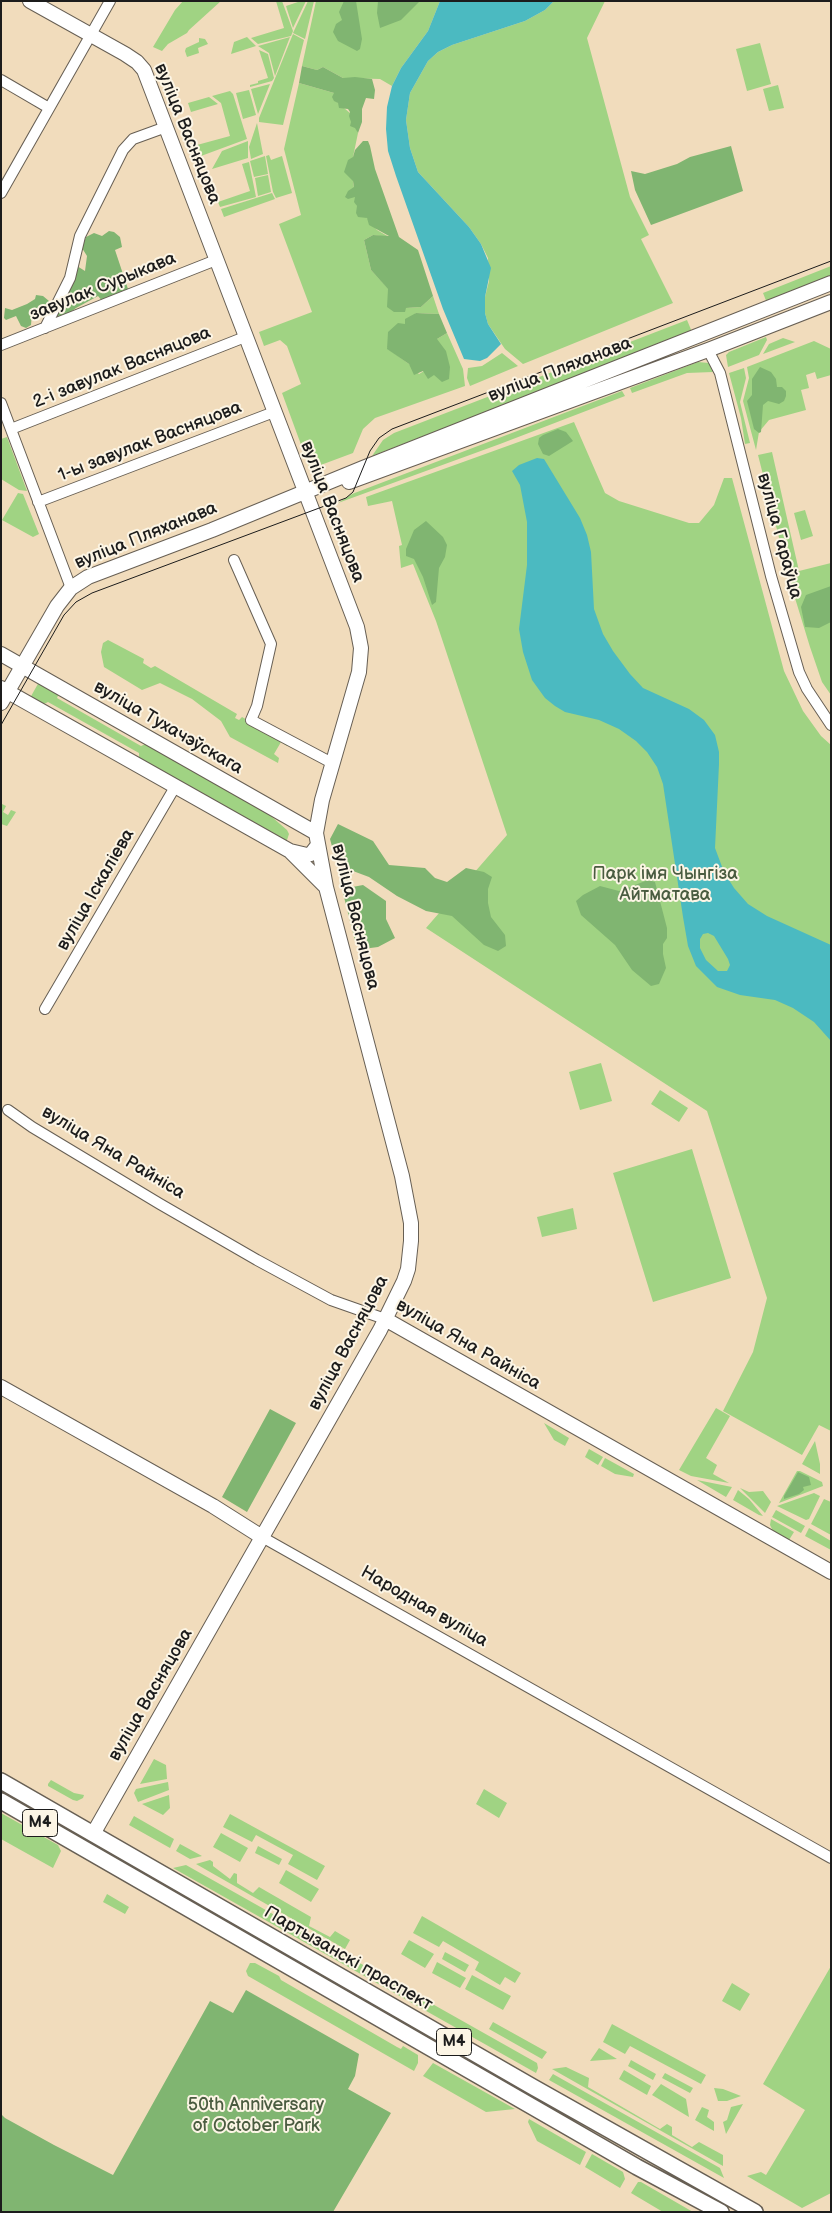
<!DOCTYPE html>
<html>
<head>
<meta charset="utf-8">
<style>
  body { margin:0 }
  #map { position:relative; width:832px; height:2213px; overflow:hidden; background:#f1dcbc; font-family:"Balsamiq Sans",sans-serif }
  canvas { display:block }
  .frame { position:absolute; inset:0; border:2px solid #1c1c1c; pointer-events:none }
</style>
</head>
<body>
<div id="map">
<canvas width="832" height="2213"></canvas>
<div class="frame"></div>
</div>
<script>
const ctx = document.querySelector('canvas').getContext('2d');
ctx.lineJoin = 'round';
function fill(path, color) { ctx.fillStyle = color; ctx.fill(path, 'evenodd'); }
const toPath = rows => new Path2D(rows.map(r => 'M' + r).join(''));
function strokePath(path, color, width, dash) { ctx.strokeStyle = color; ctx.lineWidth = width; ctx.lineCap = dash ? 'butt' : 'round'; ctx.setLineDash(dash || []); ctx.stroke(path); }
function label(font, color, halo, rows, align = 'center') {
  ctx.font = font + ' "Balsamiq Sans",sans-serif'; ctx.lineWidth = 4; ctx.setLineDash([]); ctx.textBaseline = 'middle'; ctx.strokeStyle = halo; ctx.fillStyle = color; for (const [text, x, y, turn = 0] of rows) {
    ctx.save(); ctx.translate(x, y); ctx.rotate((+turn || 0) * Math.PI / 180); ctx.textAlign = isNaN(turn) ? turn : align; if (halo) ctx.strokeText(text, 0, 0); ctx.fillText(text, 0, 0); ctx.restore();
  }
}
fill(toPath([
  [183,1,221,1,189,30,187,33,168,44,162,51,153,47,175,10],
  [276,1,282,1,293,31,291,36,258,44,251,38,284,28],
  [301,1,306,1,293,28,286,6],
  [308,1,314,1,305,39,293,33],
  [316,1,440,1,428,31,401,68,392,86,380,79,343,78,323,67,317,70,302,66],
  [554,1,605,1,587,38,630,197,649,235,641,239,673,303,523,364,505,349,488,324,485,313,485,297,489,281,488,258,481,244,469,227,418,172,410,148,406,120,410,93,428,61,438,52,452,45,525,21,545,10],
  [293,34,304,40,283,125,259,122,259,118],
  [247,37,256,46,231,54,234,42],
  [290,37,275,76,269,53,258,46],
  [199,38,205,39,208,44,198,48,199,53,187,57,185,51,186,48,199,42],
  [760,43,771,84,747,91,736,49],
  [259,50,268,54,274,78,272,81,250,87,250,85,258,83,258,81,268,78],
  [299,83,334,93,338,103,350,113,358,133,353,157,353,181,357,206,377,230,389,237,373,235,364,240,371,270,406,308,421,307,433,296,439,314,416,313,387,348,409,364,419,374,424,371,437,339,447,333,463,369,465,386,375,418,363,429,353,453,310,469,282,393,301,384,287,346,280,340,264,346,259,332,312,312,279,224,301,215,284,149],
  [270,84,258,114,251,89],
  [778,85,784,108,769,111,763,89],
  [249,90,256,115,243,119,236,93],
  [230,91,233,94,247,139,201,156,197,145,230,136,221,103,212,96],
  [209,97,218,104,191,112,188,103],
  [257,123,263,154,251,159,249,147],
  [248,141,248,158,212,169,222,151],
  [269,155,271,160,282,156,292,193,276,198,273,192,266,156],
  [265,156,268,174,254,177,250,161],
  [249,162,256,197,220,207,218,202,250,191,242,164],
  [268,175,271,192,258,196,255,178],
  [272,193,275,199,224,217,221,209],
  [831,266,831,278,767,303,763,293],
  [687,320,692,332,372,456,383,440,394,433],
  [766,337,767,340,759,355,728,367,726,355,729,352],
  [783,338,795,342,763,354,769,344],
  [814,341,831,349,831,375,817,379,815,372,806,375,809,388,801,390,806,410,769,420,759,432,756,450,743,401,749,378,747,367],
  [502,353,518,366,470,386,467,378,468,368,482,366],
  [698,362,709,363,713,372,687,373,632,393,630,388],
  [744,368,746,378,740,402,750,443,745,444,741,418,729,373],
  [622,391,625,396,500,444,338,503,352,494],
  [574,422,605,493,619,501,689,523,699,523,714,505,724,478,732,478,784,671,803,711,821,736,831,745,831,1431,819,1425,802,1455,723,1411,753,1352,767,1298,707,1111,426,928,507,835,436,621,413,564,401,568,399,546,402,545,392,501,368,506,366,497],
  [7,437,27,491,19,490,1,479,1,439],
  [772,452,799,571,831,563,831,695,822,682,810,647,791,585,758,455],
  [18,493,23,494,39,534,33,537,2,520],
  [805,510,813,536,801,540,794,513],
  [108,640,144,659,143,663,151,668,155,666,237,714,235,718,239,720,242,717,288,743,287,746,281,742,274,754,279,758,278,763,230,737,221,721,192,699,160,683,142,690,104,667,101,652,103,643],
  [39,682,59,693,57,698,141,746,148,743,265,811,287,830,289,834,287,840,282,841,139,761,139,753,48,702,42,705,30,698],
  [2,804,6,806,3,812,8,815,11,810,16,812,7,826,1,824],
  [601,1063,612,1101,580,1110,569,1072],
  [660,1090,688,1108,679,1122,651,1104],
  [692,1149,731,1278,653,1302,613,1173],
  [573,1208,577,1229,542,1237,537,1217],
  [716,1408,730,1416,706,1458,717,1465,713,1474,729,1483,691,1476,679,1470],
  [544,1423,569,1438,565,1446,554,1440],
  [815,1441,820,1464,820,1474,802,1464],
  [589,1449,603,1457,598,1465,585,1457],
  [605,1458,634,1474,633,1477,615,1474,601,1466],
  [797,1471,800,1471,822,1482,823,1486,779,1503],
  [697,1480,732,1487,726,1497],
  [740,1488,749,1492,763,1491,771,1502,765,1513],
  [738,1490,749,1499,763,1516,759,1515,733,1500],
  [814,1493,820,1496,809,1519,806,1520,777,1506],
  [824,1499,831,1502,831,1535,811,1524],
  [776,1510,805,1526,801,1533,772,1517],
  [771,1519,794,1532,789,1540,773,1531,770,1525],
  [809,1528,831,1541,831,1550,805,1536],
  [154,1759,166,1765,167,1779,140,1784],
  [51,1780,74,1793,84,1795,83,1798,77,1801,73,1800,48,1786,48,1784],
  [168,1782,169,1790,138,1802,134,1793,136,1789],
  [484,1789,507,1803,499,1818,476,1804],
  [169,1795,170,1808,163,1815,142,1804],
  [1,1813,58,1845,61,1851,53,1868,1,1839],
  [230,1814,325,1866,317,1880,288,1864,293,1855,256,1835,252,1842,223,1827],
  [134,1816,174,1839,170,1848,129,1825],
  [221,1833,248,1848,240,1862,213,1847],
  [180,1844,202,1856,190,1859,176,1851],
  [258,1846,282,1859,279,1865,255,1853],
  [210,1860,213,1862,213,1866,230,1879,234,1873,237,1874,237,1883,253,1893,259,1887,311,1917,309,1926,330,1937,335,1931,350,1940,345,1949,196,1864],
  [186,1865,537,2063,538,2068,536,2073,173,1868],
  [286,1870,319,1889,311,1902,279,1883],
  [107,1894,129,1907,125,1914,103,1902],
  [422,1916,521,1973,515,1983,505,1977,500,1985,475,1970,479,1962,443,1941,439,1947,413,1933],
  [409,1940,434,1954,425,1968,401,1954],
  [445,1952,469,1965,465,1972,442,1959],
  [437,1962,466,1978,460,1988,432,1973],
  [250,1963,255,1963,279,1976,281,1980,397,2047,401,2049,403,2046,418,2055,418,2063,414,2071,248,1976,246,1971],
  [831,1966,831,2193,802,2208,747,2176,761,2172,766,2175,805,2110,763,2084],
  [472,1975,511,1996,503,2010,465,1989],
  [732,1983,750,1994,740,2011,722,2001],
  [493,2022,547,2052,542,2059,489,2029],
  [612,2024,706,2075,701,2084,630,2046,625,2054,603,2042],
  [599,2048,617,2059,590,2061],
  [631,2060,656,2074,653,2080,628,2066],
  [433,2063,515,2109,486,2112,423,2076],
  [566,2067,589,2078,588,2087,660,2129,667,2124,672,2127,672,2135,692,2147,699,2142,723,2155,723,2166,552,2069],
  [624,2070,651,2086,647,2095,619,2079],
  [665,2073,693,2088,690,2093,662,2078],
  [553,2074,720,2168,724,2178,549,2080],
  [661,2084,686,2099,689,2117,652,2095],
  [714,2088,723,2089,741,2096,727,2101,718,2101],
  [743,2104,726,2134,723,2122,727,2120,731,2107],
  [702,2107,709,2110,707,2117,714,2122,714,2131,695,2120],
  [529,2119,586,2152,580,2165,537,2141,528,2122],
  [592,2154,623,2172,625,2179,620,2188,585,2167],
  [638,2182,641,2182,693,2212,663,2212,631,2193]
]), '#a0d383');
fill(toPath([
  [344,1,356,1,362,39,360,49,357,51,338,41,333,32,336,24,342,20,339,12],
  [378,1,420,1,401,20,380,28,377,13],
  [302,66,317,70,323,67,343,78,355,77,372,79,375,90,374,99,366,98,362,109,362,122,358,133,355,128,350,126,351,122,349,116,350,112,348,109,339,108,338,103,334,101,332,97,334,93,299,83],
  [363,141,368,141,370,146,375,169,399,237,418,250,433,296,421,307,406,308,405,312,394,312,387,307,388,289,371,270,364,240,373,235,389,236,369,225,367,218,358,217,356,213,357,206,354,202,355,197,348,199,345,197,348,191,354,187,353,181,344,172,348,160,353,157,355,150],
  [731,146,743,191,651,225,635,190,631,171,645,174,677,164,690,157],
  [109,231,114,232,120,237,122,247,115,250,129,292,103,302,98,296,76,308,62,319,58,317,56,312,77,266,85,271,87,256,82,248,86,237,94,233,102,236],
  [36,295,43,296,49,301,48,306,44,312,35,310,32,312,31,325,26,328,21,326,16,316,6,320,4,318,5,308,12,310,27,304,35,299],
  [416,313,439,314,447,333,437,339,446,351,450,367,449,379,442,382,434,375,428,379,423,371,414,375,409,364,387,349,388,332,398,323,405,324,405,319],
  [760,367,771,372,776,379,777,387,782,387,786,391,786,396,784,401,779,404,768,401,763,405,761,432,759,433,754,429,747,401,752,395,752,379],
  [558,429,566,432,573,441,549,456,543,454,538,444,539,438,543,435],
  [426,521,443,537,447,545,445,557,439,568,436,602,432,605,423,577,414,559,406,556,406,549,414,530],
  [831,586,831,622,819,628,805,627,801,607,806,595],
  [338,824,373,841,389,865,425,868,435,878,447,882,466,868,484,872,492,877,488,889,488,903,491,917,505,935,506,946,498,951,484,945,452,916,426,911,397,896,369,877,345,868,334,854,330,839],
  [648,880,655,882,667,928,667,938,663,944,663,954,666,968,659,984,651,986,632,970,615,945,581,915,576,901,583,895,600,886,619,891],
  [363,885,386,901,386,919,395,938,378,947,363,949,355,941,342,889],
  [270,1409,296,1423,247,1512,222,1497],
  [798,1472,809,1477,811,1485,803,1487,804,1490,799,1494,784,1499,784,1496],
  [246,1990,359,2054,355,2076,348,2089,391,2113,333,2212,1,2212,1,2114,5,2118,54,2145,113,2175,210,2001,233,2013]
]), '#80b571');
fill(toPath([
  [440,1,554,1,545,10,525,21,452,45,438,52,428,61,410,93,406,120,410,148,418,172,469,227,481,244,491,268,485,297,485,313,488,324,501,344,487,358,480,361,464,359,443,309,396,176,388,151,386,129,387,107,392,86,401,68,428,31],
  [537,458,544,459,580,518,587,535,591,552,594,609,603,634,613,651,630,674,643,688,689,709,704,720,715,735,719,752,719,764,715,848,724,872,734,888,748,904,767,916,831,945,831,1041,814,1022,793,1008,775,1000,740,995,717,987,696,966,688,946,683,917,663,784,657,767,647,752,636,741,619,729,599,720,565,712,555,706,545,698,532,680,523,652,519,629,527,565,527,522,520,485,512,471,519,465],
  [708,933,714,936,728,959,730,965,727,971,718,971,706,960,700,948,700,939,703,934]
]), '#4bbac1');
const street = toPath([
  [1,80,49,108],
  [1,193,110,1],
  [45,328,70,278,80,236,123,150,133,139,166,127],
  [1,345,216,260],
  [708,350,720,373,771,576,799,672,807,689,831,725],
  [1,403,71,588],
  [11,429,245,337],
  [38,502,274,412],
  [234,560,271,644,257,706,251,720,332,763],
  [45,1009,175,787],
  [8,1110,32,1127,160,1204,257,1260,331,1300,385,1319],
  [262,1537,831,1858]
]);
const secondary = toPath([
  [30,1,125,54,137,62,144,70,357,627,361,648,359,672,322,800,316,833,326,887,402,1176,411,1223,411,1241,408,1269,404,1281,380,1330,93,1834],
  [349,482,708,350,831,302],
  [1,654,316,833],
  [1,688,290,851,307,855,311,854,318,845],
  [1,703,57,606,71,588,88,577,212,530,363,468,831,283],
  [291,852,325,886],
  [385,1319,831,1572],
  [1,1387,213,1506,262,1537]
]);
const primary = toPath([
  [1,1781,533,2087,755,2212],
  [1,1801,637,2167,721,2212]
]);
strokePath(street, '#675f54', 12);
strokePath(secondary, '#675f54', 16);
strokePath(primary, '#675f54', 18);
strokePath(street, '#fff', 10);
strokePath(secondary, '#fff', 14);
strokePath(primary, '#fff', 15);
strokePath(toPath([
  [1,725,64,615,76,602,92,593,346,498,353,492,370,451,379,438,392,429,831,261]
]), '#1c1c1c', 1);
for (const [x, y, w] of [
  [40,1823,35],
  [454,2042,35]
]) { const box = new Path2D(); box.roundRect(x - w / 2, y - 13.5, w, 27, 4); ctx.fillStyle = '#fcf5e5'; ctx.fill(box); strokePath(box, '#1c1c1c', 1); }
label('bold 16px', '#1c1c1c', null, [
  ["М4",40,1823],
  ["М4",454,2042]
]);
label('18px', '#1c1c1c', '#fcf5e5', [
  ["вуліца Васняцова",187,134,68],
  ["завулак Сурыкава",103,287,-22],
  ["2-і завулак Васняцова",122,368,-22],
  ["вуліца Пляханава",560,370,-21],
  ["1-ы завулак Васняцова",150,442,-21],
  ["вуліца Васняцова",332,512,69],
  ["вуліца Пляханава",146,536,-22],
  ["вуліца Гараўца",779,536,75],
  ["вуліца Тухачэўскага",168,728,30],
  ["вуліца Іскаліева",96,890,-60],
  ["вуліца Васняцова",355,917,76],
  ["вуліца Яна Райніса",113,1153,31],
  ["вуліца Васняцова",349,1343,-62],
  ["вуліца Яна Райніса",468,1345,30],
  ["Народная вуліца",424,1607,30],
  ["вуліца Васняцова",151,1695,-60],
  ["Партызанскі праспект",348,1959,30]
]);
label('18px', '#4a5c40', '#fcf5e5', [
  ["Парк імя Чынгіза",665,874],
  ["Айтматава",665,895],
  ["50th Anniversary",256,2105],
  ["of October Park",256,2126]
]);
</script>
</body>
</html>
